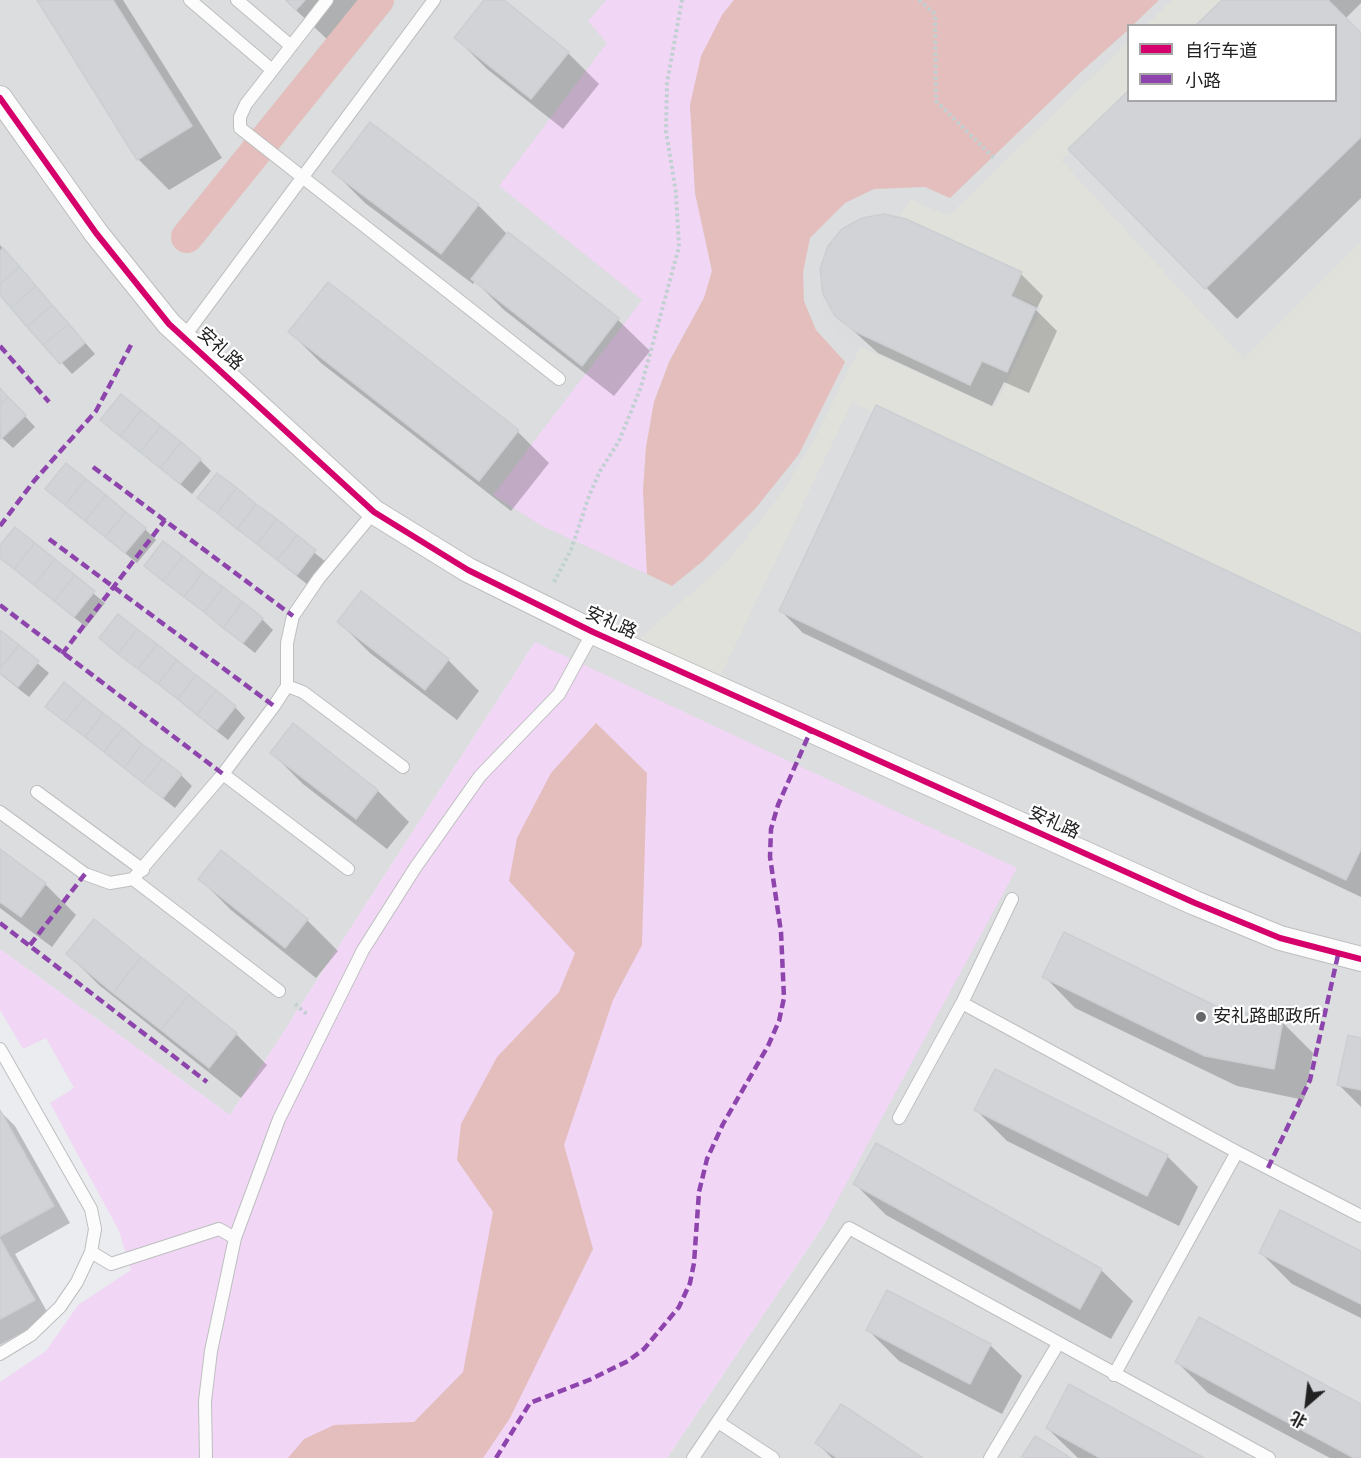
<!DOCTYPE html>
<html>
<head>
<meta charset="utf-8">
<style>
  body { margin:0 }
  #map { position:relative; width:1361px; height:1458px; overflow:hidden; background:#eaecef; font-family:"PT Sans","Noto Sans SC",sans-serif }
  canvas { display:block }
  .legend { position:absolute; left:1127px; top:24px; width:210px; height:78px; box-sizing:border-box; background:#fff; border:2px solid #a6a6a6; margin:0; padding:8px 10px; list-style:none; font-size:18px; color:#212121 }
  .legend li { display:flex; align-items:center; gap:12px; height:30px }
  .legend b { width:30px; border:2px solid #a6a6a6 }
  .north { position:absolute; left:1277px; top:1374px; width:60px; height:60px; -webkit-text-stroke:4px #fff; paint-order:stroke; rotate:208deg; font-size:16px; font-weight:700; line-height:24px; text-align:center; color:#212121 }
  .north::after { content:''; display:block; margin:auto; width:21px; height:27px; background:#212121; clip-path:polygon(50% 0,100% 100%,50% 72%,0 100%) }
</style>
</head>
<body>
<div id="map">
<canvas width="1361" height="1458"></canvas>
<ul class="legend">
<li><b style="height:8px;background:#d6006c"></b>自行车道</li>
<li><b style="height:8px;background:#8e44ad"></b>小路</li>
</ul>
<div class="north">北</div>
</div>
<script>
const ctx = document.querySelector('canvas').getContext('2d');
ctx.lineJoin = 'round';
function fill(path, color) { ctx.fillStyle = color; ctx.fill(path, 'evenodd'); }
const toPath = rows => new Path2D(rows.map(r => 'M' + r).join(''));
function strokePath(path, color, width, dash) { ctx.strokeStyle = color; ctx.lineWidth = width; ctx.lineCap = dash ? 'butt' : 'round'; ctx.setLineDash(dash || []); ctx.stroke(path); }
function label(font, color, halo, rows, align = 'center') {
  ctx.font = font + ' "PT Sans","Noto Sans SC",sans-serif'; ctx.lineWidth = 4.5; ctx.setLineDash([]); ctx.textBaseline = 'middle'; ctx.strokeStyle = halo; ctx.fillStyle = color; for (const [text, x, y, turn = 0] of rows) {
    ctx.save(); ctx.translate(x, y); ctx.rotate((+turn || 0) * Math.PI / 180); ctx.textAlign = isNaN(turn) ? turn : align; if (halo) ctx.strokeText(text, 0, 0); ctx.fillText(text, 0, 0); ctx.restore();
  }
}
fill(toPath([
  [0,0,1361,0,1361,1458,667,1458,825,1223,535,642,230,1115,0,949],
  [1128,26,1336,26,1336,100,1128,100]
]), '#dbddde');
fill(toPath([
  [888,239,1041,308,995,407,845,340,825,318,821,293,833,267]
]), '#dbdcdd');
fill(toPath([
  [606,0,734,0,722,15,690,105,695,193,712,271,704,298,669,362,654,402,646,447,643,490,647,574,542,526,493,495,642,300,499,186,607,43,588,21],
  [535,642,1017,868,825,1223,667,1458,0,1458,0,1382,46,1351,78,1305,131,1270,119,1231,50,1103,74,1088,46,1038,23,1049,0,1010,0,949,230,1115]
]), '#f2d6f6');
fill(toPath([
  [1172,0,1224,0,1198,25,1146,26],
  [1128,42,1128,94,1061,160,1244,359,1361,242,1361,647,852,402,715,687,629,648,728,561,783,491,815,439,860,347,995,407,1041,308,888,239,910,199,948,216]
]), '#e1e1dc');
fill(toPath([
  [734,0,1159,0,1133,25,1128,26,1128,30,1082,71,950,198,925,187,874,189,845,203,810,238,803,272,804,301,816,330,845,362,799,454,755,509,703,561,672,586,647,574,643,490,646,447,654,402,669,362,704,298,712,271,695,193,690,105,701,56,722,15],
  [596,723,647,773,642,945,613,1000,564,1145,593,1249,510,1418,483,1458,288,1458,304,1439,334,1425,414,1422,463,1372,493,1212,457,1160,461,1124,497,1057,559,992,575,953,509,881,517,838,551,773]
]), '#e3bebc');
fill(toPath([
  [39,0,123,0,222,158,169,190,138,159],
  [285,0,365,0,328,40],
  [486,0,502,0,568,53,599,84,563,129,487,69,456,38],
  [1224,0,1361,0,1361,3,1345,19,1361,35,1361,198,1237,319,1070,149,1128,93,1128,100,1336,100,1336,26],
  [334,172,478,205,508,235,618,320,650,351,614,396,504,310,475,281,473,284,365,203],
  [0,245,95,354,72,374,0,293],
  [1021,274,1043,296,1036,310,1057,331,1029,393,1004,382,992,406,878,353,836,315],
  [328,284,518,432,549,463,511,511,321,363,290,332],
  [0,389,35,427,13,448,0,436],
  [102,420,200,460,211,471,192,494],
  [217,475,326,562,308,585,199,498],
  [47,489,145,529,156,540,137,563],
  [15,529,105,603,86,627,0,557,0,548],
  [146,566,262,619,273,630,255,653],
  [781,611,1361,636,1361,897,803,633],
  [339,622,448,660,479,691,457,720,370,653],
  [0,632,49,673,29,697,0,674],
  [101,638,235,707,245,718,228,740],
  [47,706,181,775,192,786,175,808],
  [293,725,378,791,409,822,387,849,303,784,272,753],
  [0,851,45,884,76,915,52,947,0,908],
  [200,879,307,920,338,951,316,978,231,910],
  [68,954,236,1034,267,1065,241,1098,99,985],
  [1044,976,1282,1022,1313,1053,1304,1100,1237,1086,1075,1008],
  [1361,1039,1361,1107,1338,1084],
  [976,1110,1167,1156,1198,1187,1179,1226,1007,1141],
  [0,1111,15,1126,70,1223,15,1254,50,1317,0,1345],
  [855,1184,1101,1270,1133,1301,1111,1339,886,1215],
  [1361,1252,1361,1318,1292,1284,1261,1253],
  [868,1330,990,1345,1022,1376,1002,1414,899,1361],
  [1177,1362,1361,1406,1361,1458,1330,1458,1208,1393],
  [1047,1428,1201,1458,1078,1458],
  [817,1443,920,1458,832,1458]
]), '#0003');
strokePath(toPath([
  [187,237,378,0]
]), '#e3bebc', 32);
const building = toPath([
  [37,0,113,0,192,126,137,160,37,0],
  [286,0,305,0,296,10,286,0],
  [484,0,504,0,569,52,531,99,454,38,484,0],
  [1222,0,1328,0,1361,33,1361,137,1205,289,1068,149,1128,91,1128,100,1336,100,1336,26,1195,26,1222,0],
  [370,122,479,204,441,254,332,172,370,122],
  [884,214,906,219,1022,272,1011,296,1036,308,1007,372,982,361,970,385,854,331,835,316,823,294,820,269,828,246,842,229,862,218,884,214],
  [508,232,619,318,582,366,471,279,508,232],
  [3,248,20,267,0,284,0,251,3,248],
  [20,267,36,286,11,308,0,295,0,284,20,267],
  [328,282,519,430,479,481,288,332,328,282],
  [36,286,52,305,27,327,11,308,36,286],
  [52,305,69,324,43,345,27,327,52,305],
  [69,324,85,343,60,364,43,345,69,324],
  [0,388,8,397,0,405,0,388],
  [121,394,141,410,120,436,100,420,121,394],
  [8,397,26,415,1,439,0,405,8,397],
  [876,405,1361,634,1361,849,1346,880,779,611,876,405],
  [141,410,161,426,140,452,120,436,141,410],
  [161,426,181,442,160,468,140,452,161,426],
  [181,442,201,459,180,484,160,468,181,442],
  [66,463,86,479,65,505,45,489,66,463],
  [217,473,237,488,217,513,197,498,217,473],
  [86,479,106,495,85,521,65,505,86,479],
  [237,488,256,504,237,529,217,513,237,488],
  [106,495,126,512,105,537,85,521,106,495],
  [256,504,277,519,257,544,237,529,256,504],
  [126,512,146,528,125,553,105,537,126,512],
  [277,519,297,535,277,560,257,544,277,519],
  [15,527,35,543,14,569,0,558,0,545,15,527],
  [297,535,316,550,297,575,277,560,297,535],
  [163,541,183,556,163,581,144,566,163,541],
  [35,543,55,559,34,585,14,569,35,543],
  [183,556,203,572,184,597,163,581,183,556],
  [55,559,75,575,54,601,34,585,55,559],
  [203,572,223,587,204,612,184,597,203,572],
  [75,575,95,591,74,617,54,601,75,575],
  [223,587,243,602,223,628,204,612,223,587],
  [361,591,449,659,425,690,337,622,361,591],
  [243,602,263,618,243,643,223,628,243,602],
  [118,614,137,629,118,654,99,638,118,614],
  [137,629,157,644,138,669,118,654,137,629],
  [0,630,19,645,0,668,0,630],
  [157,644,177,660,158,684,138,669,157,644],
  [19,645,39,661,18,687,0,673,0,668,19,645],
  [177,660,196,675,178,699,158,684,177,660],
  [196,675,216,690,197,715,178,699,196,675],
  [64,682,84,698,65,722,45,707,64,682],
  [216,690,236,706,217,730,197,715,216,690],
  [84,698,103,713,85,737,65,722,84,698],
  [103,713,123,728,104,752,85,737,103,713],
  [293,723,378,790,356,819,270,753,293,723],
  [123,728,142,744,124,768,104,752,123,728],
  [142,744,162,759,143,783,124,768,142,744],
  [162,759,182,774,163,798,143,783,162,759],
  [0,849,46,883,21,917,0,902,0,849],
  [221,850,308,919,285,948,198,879,221,850],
  [94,919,141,957,113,993,66,954,94,919],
  [1064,932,1220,1008,1283,1020,1274,1069,1205,1056,1042,977,1064,932],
  [141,957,189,995,161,1030,113,993,141,957],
  [189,995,237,1033,209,1068,161,1030,189,995],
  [1348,1035,1361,1038,1361,1090,1337,1085,1348,1035],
  [995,1069,1168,1155,1147,1196,974,1110,995,1069],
  [0,1110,54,1206,0,1236,0,1110],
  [876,1143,1102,1269,1080,1309,853,1184,876,1143],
  [1280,1210,1361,1251,1361,1304,1259,1253,1280,1210],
  [0,1239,35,1300,0,1319,0,1239],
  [887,1290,991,1344,970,1384,866,1330,887,1290],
  [1199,1317,1361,1404,1361,1458,1354,1458,1175,1362,1199,1317],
  [1069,1384,1204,1458,1100,1458,1046,1428,1069,1384],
  [841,1404,923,1458,837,1458,815,1443,841,1404],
  [1035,1436,1071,1458,1021,1458,1035,1436]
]);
fill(building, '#d1d3d6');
strokePath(building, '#cbcfd2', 1.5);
const service = toPath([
  [190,0,272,70],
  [237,0,291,46],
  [327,0,246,104,240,117,240,128,559,379],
  [184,337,434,0],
  [287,686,303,692,403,767],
  [223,774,348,869],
  [37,792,143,870],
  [0,812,85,874,110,883,133,879,279,991],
  [133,879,223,774,274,706,287,686,287,643,293,616,319,578,374,512],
  [962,1003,1237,1152,1361,1216],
  [0,1049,91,1209,95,1229,91,1252,77,1282,60,1307,31,1335,0,1354],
  [899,1118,962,1003,1012,899],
  [91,1252,111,1264,219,1229,235,1238],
  [1114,1375,1237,1152],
  [718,1422,773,1458],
  [206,1458,205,1401,211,1351,235,1238,279,1119,363,950,415,868,480,776,559,694,593,632],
  [693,1458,849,1228,1269,1458],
  [990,1458,1058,1344]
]);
const minor = toPath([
  [0,98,96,233,169,324,374,512,468,570,593,632,1195,903,1280,938,1361,959]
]);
strokePath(service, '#bdbebf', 14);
strokePath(minor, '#bdbebf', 26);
strokePath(toPath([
  [919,0,935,14,936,101,994,158],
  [554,582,571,550,589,496,600,471,619,441,641,387,679,247,676,193,666,131,667,83,682,0],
  [295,1004,308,1015]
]), '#c1d1d1', 4, [3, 3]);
strokePath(service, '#fcfcfd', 12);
strokePath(minor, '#fcfcfd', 24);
strokePath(toPath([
  [0,346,49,402],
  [93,467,293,616],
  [0,526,34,481,96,411,131,345],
  [49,539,274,706],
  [0,605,223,774],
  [62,654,165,520],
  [0,923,207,1082],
  [30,945,85,874],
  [1268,1168,1310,1080,1338,955],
  [496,1458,530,1403,589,1380,628,1361,644,1349,679,1307,690,1283,694,1263,699,1192,707,1159,723,1124,768,1046,779,1021,784,998,781,932,770,857,771,829,778,805,811,730]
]), '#8e44ad', 4.5, [9, 4.5]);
strokePath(toPath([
  [0,98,96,233,169,324,374,512,468,570,593,632,1195,903,1280,938,1361,959]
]), '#d6006c', 6);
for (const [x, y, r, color] of [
  [1201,1017,6,"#676869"]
]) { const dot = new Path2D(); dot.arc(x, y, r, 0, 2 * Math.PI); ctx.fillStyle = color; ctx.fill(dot); strokePath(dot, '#fff', 2); }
label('18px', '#212121', '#fff', [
  ["安礼路",220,349,42],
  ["安礼路",611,623,24],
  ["安礼路",1054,823,24]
]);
label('18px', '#212121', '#fff', [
  ["安礼路邮政所",1213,1017]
], 'left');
</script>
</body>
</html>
